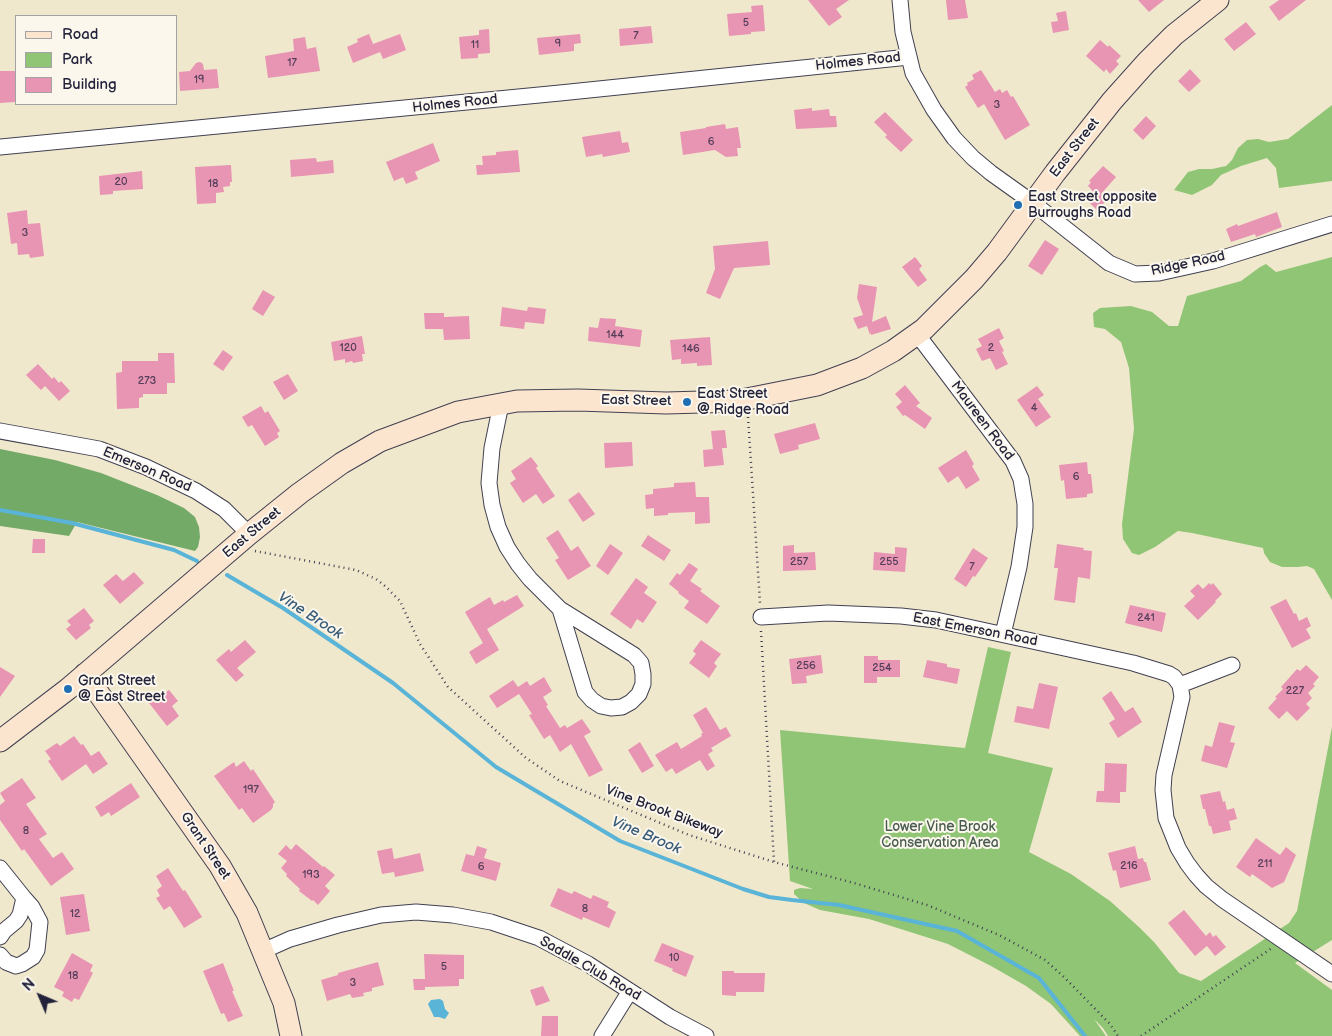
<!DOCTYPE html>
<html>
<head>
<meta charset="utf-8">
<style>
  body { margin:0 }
  #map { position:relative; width:1332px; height:1036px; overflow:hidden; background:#f0e8cd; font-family:"Balsamiq Sans",sans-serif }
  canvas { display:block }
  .legend { position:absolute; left:15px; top:15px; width:162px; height:90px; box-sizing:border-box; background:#fbf7ec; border:1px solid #a4a2a5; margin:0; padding:6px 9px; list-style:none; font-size:15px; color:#22223b }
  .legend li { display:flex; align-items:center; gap:10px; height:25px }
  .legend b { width:25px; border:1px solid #a4a2a5 }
  .north { position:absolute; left:15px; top:971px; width:50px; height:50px; -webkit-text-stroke:4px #fbf7ec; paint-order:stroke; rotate:315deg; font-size:14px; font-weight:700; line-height:20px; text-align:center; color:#22223b }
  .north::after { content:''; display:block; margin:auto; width:18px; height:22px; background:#22223b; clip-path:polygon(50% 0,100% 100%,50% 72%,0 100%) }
</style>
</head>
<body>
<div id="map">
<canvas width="1332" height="1036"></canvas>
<ul class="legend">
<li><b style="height:6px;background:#fce5cf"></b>Road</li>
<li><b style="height:14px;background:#90c576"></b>Park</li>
<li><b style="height:14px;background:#e894b3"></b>Building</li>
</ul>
<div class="north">N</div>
</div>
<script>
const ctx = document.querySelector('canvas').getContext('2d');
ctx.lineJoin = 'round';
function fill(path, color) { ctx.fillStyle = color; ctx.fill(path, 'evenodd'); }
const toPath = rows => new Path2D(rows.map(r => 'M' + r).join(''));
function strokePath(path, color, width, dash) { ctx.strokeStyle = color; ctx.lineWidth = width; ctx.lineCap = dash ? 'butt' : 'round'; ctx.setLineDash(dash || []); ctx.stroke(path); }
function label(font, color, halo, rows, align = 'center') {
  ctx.font = font + ' "Balsamiq Sans",sans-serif'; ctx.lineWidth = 4; ctx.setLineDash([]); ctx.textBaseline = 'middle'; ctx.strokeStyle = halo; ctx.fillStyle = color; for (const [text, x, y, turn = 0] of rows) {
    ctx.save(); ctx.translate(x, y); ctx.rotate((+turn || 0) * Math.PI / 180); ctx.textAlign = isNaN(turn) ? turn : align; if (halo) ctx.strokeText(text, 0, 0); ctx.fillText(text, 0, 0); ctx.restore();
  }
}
fill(toPath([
  [1332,105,1332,181,1279,188,1276,168,1267,158,1241,166,1221,175,1212,185,1192,195,1174,190,1188,172,1199,169,1212,169,1226,166,1232,160,1238,148,1247,140,1258,139,1269,142,1288,139],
  [1332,257,1332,600,1314,569,1307,566,1298,567,1282,567,1270,562,1264,553,1263,548,1192,533,1178,531,1155,547,1139,555,1132,553,1123,539,1122,524,1134,429,1129,368,1121,342,1105,329,1094,327,1093,313,1100,308,1131,306,1152,312,1169,326,1178,326,1187,296,1241,281,1260,267,1266,264,1276,272],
  [988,647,1011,652,988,753,1053,768,1029,852,1071,874,1110,901,1140,928,1154,942,1179,973,1201,981,1289,923,1297,911,1332,727,1332,940,1295,963,1332,990,1332,1036,1108,1036,1103,1028,1094,1019,1106,1036,1080,1036,1051,1004,1026,986,991,966,948,944,869,919,820,910,804,903,794,894,794,890,800,888,813,889,790,881,780,730,965,748]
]), '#90c576');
fill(toPath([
  [0,449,55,460,101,473,157,495,184,508,195,517,199,527,200,537,198,547,195,551,77,522,69,536,0,526]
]), '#74aa67');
fill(toPath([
  [440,999,443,1001,445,1009,449,1013,445,1019,439,1017,434,1017,428,1004,431,1000]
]), '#59b4d7');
strokePath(toPath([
  [0,510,72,523,174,550,197,561],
  [227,575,283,608,393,683,496,767,620,841,743,889,769,897,792,900,839,905,957,931,1039,978,1085,1036]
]), '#59b4d7', 4);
fill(toPath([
  [808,0,849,0,836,9,842,17,829,26],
  [946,0,965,0,968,18,948,20],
  [1138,0,1164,0,1149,12],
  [1279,0,1306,0,1279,21,1269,7],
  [763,5,765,31,751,32,751,34,729,36,727,14,752,12,751,6],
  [1066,11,1069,30,1053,33,1051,22,1058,21,1056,13],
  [1246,22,1256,34,1234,51,1224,39],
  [651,26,653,43,620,46,619,29],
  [489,29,490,53,478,54,478,58,461,59,459,37,479,35,479,30],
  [369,34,373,44,400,34,406,50,383,59,380,52,353,63,347,47,358,42,357,39],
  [580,34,581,43,574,44,574,51,539,55,537,38],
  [305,37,307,49,316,47,320,71,268,78,265,56,294,51,293,39],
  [1100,40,1108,47,1109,45,1121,56,1116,61,1119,64,1110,74,1106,69,1104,72,1086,56],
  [200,62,203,64,204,70,217,69,219,88,180,91,179,72,190,71,196,63],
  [1190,69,1201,81,1189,92,1178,81],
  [981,70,995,92,1000,89,1002,93,1007,90,1011,97,1013,96,1030,125,1005,140,984,104,978,108,965,87,968,85,967,83,974,79,972,75],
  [0,71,16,71,16,81,15,81,15,102,0,103],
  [812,108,812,111,829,109,830,116,836,116,837,127,796,129,794,110],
  [885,112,913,140,901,152,885,137,887,135,874,122],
  [1146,116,1156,126,1143,140,1133,130],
  [725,124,726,129,738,127,741,148,737,148,738,156,726,157,715,150,683,155,680,132,706,128,706,127],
  [620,131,622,143,628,142,630,152,603,157,602,154,586,157,582,137],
  [433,143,440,161,415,172,418,179,406,184,403,177,394,181,386,162],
  [518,150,520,172,477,175,476,165,483,165,482,156,496,155,496,152],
  [316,158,317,162,333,160,334,173,291,177,290,160],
  [231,165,232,182,230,182,230,186,223,187,224,192,216,193,216,203,197,204,195,167],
  [1103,166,1116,177,1101,194,1107,200,1097,210,1085,198,1092,190,1088,186,1091,182,1089,181],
  [142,171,143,189,113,191,113,194,100,195,99,176],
  [27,210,28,224,40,223,44,256,30,258,29,254,18,255,17,243,11,244,7,213],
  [1277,212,1282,227,1256,237,1255,234,1231,242,1226,229,1237,224,1238,226],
  [1045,240,1059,249,1042,275,1028,266],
  [768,241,770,265,734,268,720,299,706,293,715,269,713,246],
  [915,257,922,266,919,269,927,280,918,287,902,267],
  [859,284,877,287,872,322,886,316,891,329,871,335,870,332,870,335,867,326,858,329,853,318,863,315,857,298],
  [263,290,275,297,263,316,252,309],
  [502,307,527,311,528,307,546,309,544,324,525,322,524,329,500,326],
  [424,313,444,313,444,317,469,316,470,339,444,340,443,329,425,329],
  [600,318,616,319,615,326,642,330,640,347,588,341,589,327,598,328],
  [999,328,1004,338,999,341,1004,351,1002,352,1008,364,996,370,990,358,982,361,976,349,982,346,978,339],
  [362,336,365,354,362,354,363,361,353,363,352,361,345,363,345,359,334,361,331,342],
  [710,337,712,365,697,366,697,363,681,364,681,359,672,360,670,340],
  [223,350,233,357,223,371,213,364],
  [158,353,174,353,175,383,167,383,167,394,143,394,143,397,139,398,139,408,117,409,116,373,122,372,122,361,158,361],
  [38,364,52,379,54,377,59,383,61,381,70,391,59,401,45,386,41,390,26,375],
  [288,374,298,391,284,400,273,382],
  [905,385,920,403,916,406,932,418,925,429,905,415,903,416,896,407,902,402,895,394],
  [1037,386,1044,395,1038,399,1051,417,1036,427,1017,400],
  [261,406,265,413,268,411,280,431,277,433,279,437,265,446,252,425,248,427,242,417],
  [815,423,820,439,798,445,799,449,780,454,774,434],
  [725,430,727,448,722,448,724,465,704,467,703,450,713,449,711,431],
  [632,442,633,466,605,468,604,443],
  [966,450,974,464,972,466,980,480,966,489,958,476,948,483,938,468],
  [531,457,538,466,536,468,555,496,543,504,536,494,523,503,510,483,516,479,511,471],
  [1087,462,1088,474,1091,474,1093,493,1087,494,1087,497,1066,499,1064,480,1061,481,1059,465],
  [695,482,696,497,709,497,710,523,695,524,695,512,668,513,668,515,654,516,654,508,646,509,645,495,653,494,653,489,674,487,674,483],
  [579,492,595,514,583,522,568,500],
  [558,530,571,551,578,546,591,566,568,580,555,560,559,558,546,538],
  [648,535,671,550,664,561,641,546],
  [33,539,45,539,45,553,32,553],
  [610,544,623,553,608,575,596,566],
  [1057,544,1084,548,1083,550,1092,551,1090,579,1078,577,1075,603,1054,600,1058,568,1054,568],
  [794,545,794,553,815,552,816,570,783,571,783,546],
  [895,547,907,548,905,572,873,570,874,552,895,554],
  [973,548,988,558,975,577,973,576,966,587,954,579],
  [689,563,698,569,690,581,702,589,700,591,720,606,707,624,684,608,689,601,678,593,679,592,669,584,677,573,680,575],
  [134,572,144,583,120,604,103,585,116,574,123,581],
  [636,578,648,587,644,593,657,602,643,623,637,619,631,629,610,614],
  [1209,583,1211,585,1213,583,1222,594,1215,601,1216,602,1198,620,1184,606,1195,596,1190,591,1198,584,1203,589],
  [517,595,524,606,487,629,499,650,476,664,469,652,483,643,465,612,490,597,494,605,503,600,504,602],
  [1286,599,1294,614,1296,613,1299,621,1307,617,1311,626,1306,629,1311,638,1292,648,1270,607],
  [1130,605,1166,613,1162,632,1125,623],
  [84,608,94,621,89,625,91,628,76,640,66,629,71,625,67,621],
  [245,640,256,652,237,668,244,675,236,682,216,660,229,649,231,652],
  [701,640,721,654,714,663,717,666,709,678,689,663,696,654,693,651],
  [821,655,823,673,806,676,807,683,792,684,789,659],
  [864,656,878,656,878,660,900,660,900,677,877,677,877,683,864,683],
  [927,660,947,664,947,667,960,669,957,684,923,677],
  [1306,665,1319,677,1313,684,1315,686,1308,693,1312,698,1306,704,1310,708,1297,721,1287,711,1279,719,1268,708,1277,698,1275,697,1283,689,1281,687,1297,669,1300,671],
  [0,667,15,676,0,697],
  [544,677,552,691,543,697,548,705,546,706,560,728,565,725,567,728,582,719,591,732,584,736,603,770,589,777,571,744,560,752,550,735,544,739,529,715,532,714,519,694,497,708,489,696,513,680,518,687,527,681,530,686],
  [1039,683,1058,687,1049,729,1014,722,1017,706,1033,709],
  [169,690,178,701,172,706,179,716,167,726,149,703,162,692,163,694],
  [1111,691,1125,712,1133,707,1142,722,1118,738,1109,723,1115,719,1102,698],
  [706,707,720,730,726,727,731,736,711,748,713,751,708,754,715,766,707,771,700,760,676,774,672,768,666,772,655,755,677,742,681,749,702,736,701,734,703,733,693,715],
  [1219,722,1235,726,1230,742,1235,743,1227,768,1201,761,1205,745,1212,747],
  [74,736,81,745,83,744,91,756,99,751,108,764,93,774,86,764,62,781,48,761,51,759,45,751,57,743,60,746],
  [640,742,654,766,642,773,628,750],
  [244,761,251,771,253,769,275,802,273,804,273,807,271,810,253,823,242,808,239,810,214,776,234,762,236,767],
  [1105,763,1127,764,1126,792,1120,792,1120,803,1096,802,1097,791,1104,791],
  [22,778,36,798,26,804,47,834,39,839,53,858,62,852,74,869,51,886,24,849,22,851,0,820,0,805,5,801,0,793],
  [131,783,140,797,111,816,109,812,101,817,95,807],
  [1220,791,1223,802,1225,801,1227,810,1234,808,1237,819,1229,821,1231,830,1213,834,1211,826,1209,826,1205,809,1203,809,1200,795],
  [1256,838,1280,855,1286,847,1296,855,1284,882,1272,888,1252,874,1250,877,1236,867],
  [296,844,323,867,324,866,335,875,325,886,330,891,318,905,313,900,312,901,299,891,300,889,286,876,287,874,281,868,287,861,278,854,286,845,291,850],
  [477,846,487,849,484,858,501,863,496,881,461,871,466,854,474,856],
  [1135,846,1138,859,1143,858,1144,862,1146,862,1151,880,1120,888,1116,870,1113,871,1108,853],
  [392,848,394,859,420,853,424,871,395,877,394,872,382,874,377,851],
  [168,868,183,891,185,890,202,917,184,928,170,906,164,910,156,898,160,896,157,890,162,886,156,876],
  [558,888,572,894,574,891,591,899,593,895,609,902,607,907,616,912,609,928,583,917,582,920,550,906],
  [84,894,90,931,66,935,60,897],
  [1184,910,1206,936,1210,932,1213,937,1216,935,1226,947,1215,956,1207,946,1195,956,1168,923],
  [662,943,694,956,686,977,672,971,673,969,654,961],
  [72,953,93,965,90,971,93,973,79,1000,74,998,72,1002,62,996,64,992,54,987],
  [424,954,464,955,464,979,459,979,459,986,425,987,425,990,414,990,413,979,425,979],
  [378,962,384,985,372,988,372,991,363,993,364,996,352,998,350,994,327,1001,321,980,338,975,338,973],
  [223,963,234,991,232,991,243,1016,228,1022,224,1013,221,1014,203,971],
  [722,971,734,971,734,973,765,973,764,992,736,992,736,996,722,995],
  [543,986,550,1001,536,1006,530,990],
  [542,1016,558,1016,558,1036,541,1036]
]), '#e894b3');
const street = toPath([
  [900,0,903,32,913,73,934,110,954,138,973,158,991,173,1033,203,1109,263,1135,274,1159,273,1213,261,1332,224],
  [0,147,560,93,909,57],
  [917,334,1013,461,1021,479,1025,504,1025,527,1019,567,1003,634],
  [501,404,492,448,489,483,492,505,498,527,507,547,518,564,530,579,560,609,634,655,641,663,643,674,643,684,639,694,631,702,622,707,611,708,601,706,592,700,585,692,560,609],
  [0,431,99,449,146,467,196,491,224,509,249,534],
  [761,617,828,613,901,616,936,620,1133,663,1169,674,1174,677,1180,685,1182,697,1164,775,1163,790,1166,818,1178,848,1187,863,1196,875,1206,886,1222,899,1332,974],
  [1180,685,1232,665],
  [0,868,24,898,32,907,40,922,37,950,33,957,22,964,16,966,6,962,0,955],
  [0,937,4,931,16,921,20,915,24,898],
  [263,951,290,939,338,925,381,915,416,912,453,915,491,922,539,938,588,964,670,1017,706,1036],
  [602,1036,630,991]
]);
const secondary = toPath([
  [85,674,220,866,247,913,284,1003,291,1036],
  [0,741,68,689,249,534,300,493,342,463,380,441,458,412,517,401,578,400,666,403,738,401,747,399,817,385,862,368,893,351,924,329,974,279,997,252,1055,173,1112,101,1146,63,1174,35,1218,0]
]);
strokePath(street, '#414051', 17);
strokePath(secondary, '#414051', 23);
strokePath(toPath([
  [748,417,760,603],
  [255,551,356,570,376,579,385,586,400,601,420,644,448,687,526,758,560,781,689,835,774,862,854,883,927,905,999,935,1045,960,1064,977,1110,1024,1118,1036],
  [761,631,774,862],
  [1141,1036,1272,948]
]), '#414051', 2.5, [1, 4]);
strokePath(street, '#fff', 15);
strokePath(secondary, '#fce5cf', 21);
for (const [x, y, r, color] of [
  [1018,205,5,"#1f6fb2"],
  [687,402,5,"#1f6fb2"],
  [68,689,5,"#1f6fb2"]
]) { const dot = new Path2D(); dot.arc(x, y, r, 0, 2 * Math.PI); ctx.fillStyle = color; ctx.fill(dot); strokePath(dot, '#fbf7ec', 2); }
label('11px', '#543e59', null, [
  ["5",746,23],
  ["7",636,36],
  ["9",558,44],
  ["11",475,45],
  ["17",292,63],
  ["19",199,80],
  ["3",997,105],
  ["6",711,142],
  ["20",121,182],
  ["18",213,184],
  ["3",25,233],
  ["144",615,335],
  ["120",348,348],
  ["2",991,348],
  ["146",691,349],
  ["273",147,381],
  ["4",1034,408],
  ["6",1076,477],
  ["257",799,562],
  ["255",889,562],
  ["7",972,567],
  ["241",1146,618],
  ["256",806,666],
  ["254",882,668],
  ["227",1295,691],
  ["197",251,790],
  ["8",26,831],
  ["211",1265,864],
  ["216",1129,866],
  ["6",481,867],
  ["193",311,875],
  ["8",585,909],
  ["12",75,914],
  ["10",674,958],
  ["5",444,967],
  ["18",73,976],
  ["3",353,983]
]);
label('14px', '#22223b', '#fbf7ec', [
  ["Holmes Road",858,62,-6],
  ["Holmes Road",455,104,-6],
  ["East Street",1075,148,-52],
  ["Ridge Road",1188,264,-12],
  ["East Street",636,401,1],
  ["Maureen Road",982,421,53],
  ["Emerson Road",147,470,23],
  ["East Street",252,533,-40],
  ["East Emerson Road",975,630,11],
  ["Vine Brook Bikeway",664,812,21],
  ["Grant Street",205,846,56],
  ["Saddle Club Road",590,969,30]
]);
label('14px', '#22223b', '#fbf7ec', [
  ["East Street opposite",1028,197],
  ["Burroughs Road",1028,213],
  ["East Street",697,394],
  ["@ Ridge Road",697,410],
  ["Grant Street",78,681],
  ["@ East Street",78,697]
], 'left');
label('14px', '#485b50', '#fbf7ec', [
  ["Lower Vine Brook",940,827],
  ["Conservation Area",940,843]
]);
label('italic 15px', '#385c79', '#fbf7ec', [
  ["Vine Brook",310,616,33],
  ["Vine Brook",646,836,23]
]);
</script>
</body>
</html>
